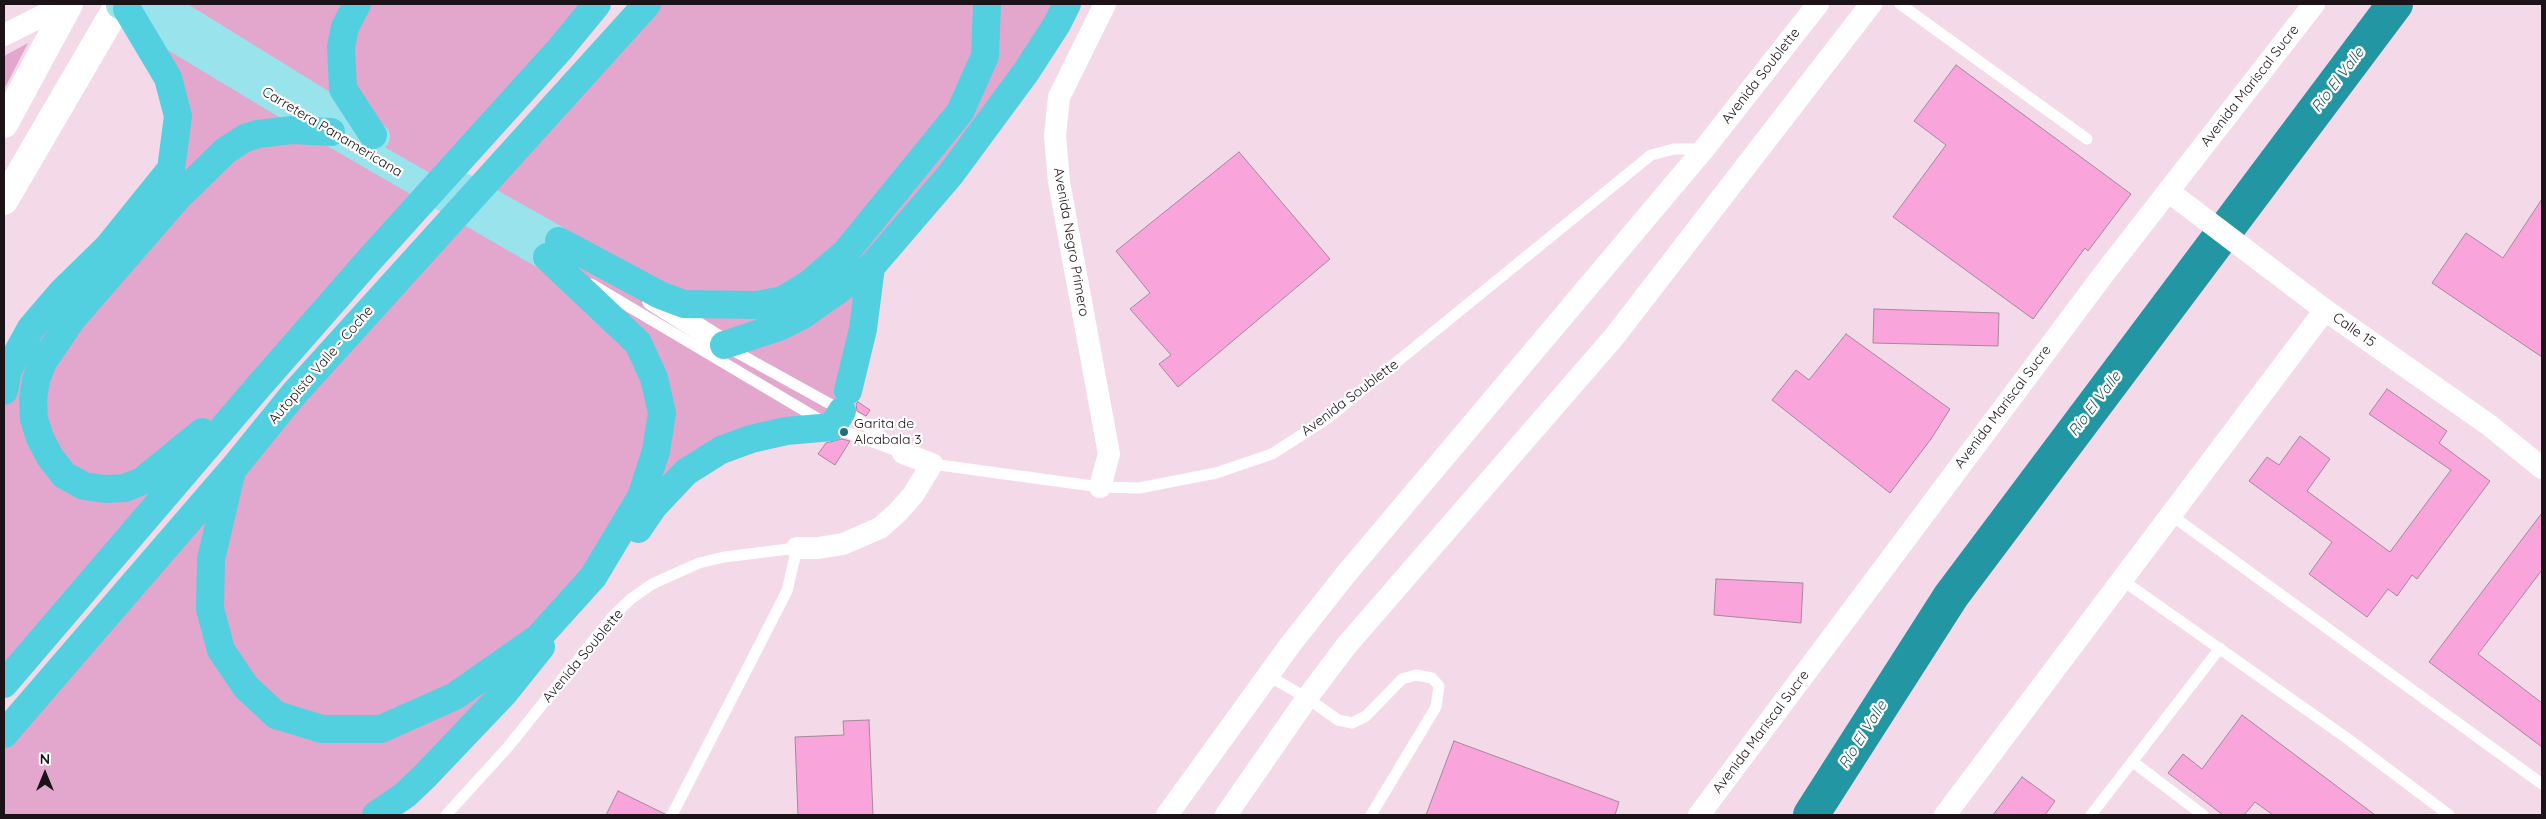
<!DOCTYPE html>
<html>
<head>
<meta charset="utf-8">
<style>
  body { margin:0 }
  #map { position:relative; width:2546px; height:819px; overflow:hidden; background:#f4d9e9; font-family:Quicksand,sans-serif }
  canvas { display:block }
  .frame { position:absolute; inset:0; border:5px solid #1c1319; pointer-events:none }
  .north { position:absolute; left:20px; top:749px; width:50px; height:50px; -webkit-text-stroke:4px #fff; paint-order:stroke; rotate:0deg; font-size:14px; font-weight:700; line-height:20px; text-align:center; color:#1c1319 }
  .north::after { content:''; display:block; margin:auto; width:18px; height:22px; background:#1c1319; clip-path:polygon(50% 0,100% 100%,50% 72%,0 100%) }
</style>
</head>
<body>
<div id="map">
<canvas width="2546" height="819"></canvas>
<div class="frame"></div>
<div class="north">N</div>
</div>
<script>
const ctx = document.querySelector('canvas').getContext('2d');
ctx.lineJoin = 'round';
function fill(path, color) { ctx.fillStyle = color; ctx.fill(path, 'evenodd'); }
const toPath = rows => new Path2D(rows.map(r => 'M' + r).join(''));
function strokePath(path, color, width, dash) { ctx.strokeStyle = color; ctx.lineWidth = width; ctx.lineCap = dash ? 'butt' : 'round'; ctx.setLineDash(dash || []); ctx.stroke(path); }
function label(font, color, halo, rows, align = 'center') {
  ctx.font = font + ' Quicksand,sans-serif'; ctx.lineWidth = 4.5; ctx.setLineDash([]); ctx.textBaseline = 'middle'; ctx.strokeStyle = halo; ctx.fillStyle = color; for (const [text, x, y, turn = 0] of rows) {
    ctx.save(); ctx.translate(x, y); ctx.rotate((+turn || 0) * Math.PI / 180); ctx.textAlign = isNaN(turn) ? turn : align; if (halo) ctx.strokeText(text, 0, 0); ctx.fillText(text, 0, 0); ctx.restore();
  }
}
fill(toPath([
  [130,4,597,4,4,684,4,391,8,370,150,198,178,116],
  [647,4,1067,4,871,267,842,411,686,472,376,815,4,815,4,734],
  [28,43,10,78,4,89,4,56]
]), '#e3a6cd');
strokePath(toPath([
  [1811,815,1951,596,2395,4]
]), '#2296a3', 36);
const building = toPath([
  [1956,65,2131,194,2088,251,2085,248,2033,319,1893,217,1946,145,1914,121,1956,65],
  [1239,152,1330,259,1178,387,1159,364,1171,355,1130,309,1150,293,1116,251,1239,152],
  [2542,199,2542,357,2432,283,2466,233,2503,258,2542,199],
  [1874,309,1999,313,1998,346,1873,343,1874,309],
  [1846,334,1950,409,1931,439,1890,493,1772,400,1796,370,1809,380,1846,334],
  [2387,389,2447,431,2439,443,2490,481,2417,579,2412,575,2397,596,2388,589,2367,617,2309,574,2332,542,2249,481,2267,457,2279,465,2300,436,2330,459,2307,491,2390,552,2451,470,2369,414,2387,389],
  [858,402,870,410,866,416,857,411,856,404,858,402],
  [842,439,850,441,835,465,818,454,826,443,842,439],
  [2542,513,2542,570,2478,654,2542,703,2542,747,2429,662,2542,513],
  [1716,579,1803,583,1801,623,1714,615,1716,579],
  [2242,715,2375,815,2273,815,2255,802,2244,815,2223,815,2168,773,2183,754,2202,769,2242,715],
  [869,720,873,815,798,815,795,737,844,735,843,721,869,720],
  [1454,741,1619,802,1615,815,1426,815,1454,741],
  [2022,777,2055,801,2045,815,1993,815,2022,777],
  [618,791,665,814,665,815,606,815,618,791]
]);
fill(building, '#faa4dc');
strokePath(building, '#a28999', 1);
strokePath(toPath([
  [1900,4,2087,139],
  [591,284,832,427,903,453],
  [727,347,859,420,894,446],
  [932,464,1100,487,1139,488,1216,473,1272,454,1328,418,1651,155,1674,149,1704,149],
  [2171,515,2542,784],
  [2122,580,2348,739,2449,815],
  [1267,675,1307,698,1338,720,1352,723,1366,716,1402,679,1416,675,1432,678,1439,686,1436,707,1371,815],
  [2133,762,2203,815],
  [446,815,508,747,613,616,632,598,652,584,699,563,724,557,797,548,787,591,672,815],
  [2091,815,2220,648]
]), '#fff', 11);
strokePath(toPath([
  [4,35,66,4],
  [2168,191,2325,310,2489,425,2542,468],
  [653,300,724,345],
  [1100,487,1109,454,1059,182,1055,136,1059,97,1105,4],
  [797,548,818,548,843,544,880,528,897,513,913,495,932,464,903,453],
  [1167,815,1290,645,1346,574,1704,149,1818,4],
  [1226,815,1307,698,1346,646,1614,337,1871,4],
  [1699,815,2103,275,2314,4],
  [1945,815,2325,310]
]), '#fff', 22);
strokePath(toPath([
  [4,124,69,4],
  [4,201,119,4]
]), '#fff', 28);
strokePath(toPath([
  [161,4,376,137],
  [120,5,331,132,547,257],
  [463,187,559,241]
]), '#98e3ec', 28);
strokePath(toPath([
  [357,4,345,27,341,47,343,89,373,135],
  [559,241,660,295,684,304,757,305,783,300,809,284,846,252,960,112,985,56,987,4],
  [724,345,779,327,801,316,871,267,950,175,1026,72,1057,24,1067,4],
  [4,391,8,370,31,328,61,293,108,247,171,169,178,116,168,78,127,9],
  [848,391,863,329,871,267],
  [202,432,142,481,125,488,105,489,84,486,64,475,50,457,40,438,34,419,33,399,36,380,43,362,72,319,177,198,225,151,245,138,258,134,292,130,331,132],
  [232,470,211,559,210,609,221,650,246,687,276,715,322,729,381,729,455,696,538,638,593,577,641,497,656,451,662,413,654,378,638,343,547,257],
  [638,529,653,507,686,472,721,450,751,439,786,431,832,427,842,411],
  [4,684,258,387,371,258,560,49,597,4],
  [4,734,232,470,293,395,647,4],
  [376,815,405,795,424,777,504,693,541,647]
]), '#53d0e0', 28);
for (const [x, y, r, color] of [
  [844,432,5,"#256f78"]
]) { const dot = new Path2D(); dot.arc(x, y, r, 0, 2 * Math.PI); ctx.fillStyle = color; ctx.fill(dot); strokePath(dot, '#fff', 2); }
label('14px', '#1c1319', '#fff', [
  ["Avenida Soublette",1761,76,-52],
  ["Avenida Mariscal Sucre",2250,86,-52],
  ["Carretera Panamericana",332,132,31],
  ["Avenida Negro Primero",1071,242,80],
  ["Calle 15",2354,330,35],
  ["Autopista Valle - Coche",321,365,-49],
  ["Avenida Soublette",1350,398,-37],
  ["Avenida Mariscal Sucre",2003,407,-53],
  ["Avenida Soublette",583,656,-50],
  ["Avenida Mariscal Sucre",1761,732,-53]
]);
label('14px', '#1c1319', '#fff', [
  ["Garita de",854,424],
  ["Alcabala 3",854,440]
], 'left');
label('italic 15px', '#1b575f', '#fff', [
  ["Río El Valle",2338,80,-53],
  ["Río El Valle",2095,404,-53],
  ["Río El Valle",1863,735,-58]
]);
</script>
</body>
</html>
